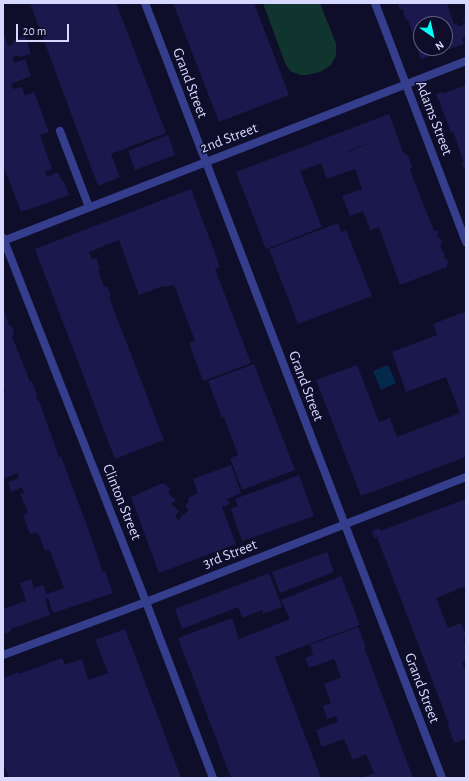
<!DOCTYPE html>
<html>
<head>
<meta charset="utf-8">
<style>
  body { margin:0 }
  #map { position:relative; width:469px; height:781px; overflow:hidden; background:#0f0e2a; font-family:"Alegreya Sans",sans-serif }
  canvas { display:block }
  .frame { position:absolute; inset:0; border:4px solid #d7d8ff; pointer-events:none }
  .north { position:absolute; left:413px; top:16px; width:40px; height:40px; box-sizing:border-box; background:#0f0e2a; border:1px solid #5f5f7f; border-radius:50%; rotate:146deg; font-size:11px; font-weight:700; line-height:16px; text-align:center; color:#d7d8ff }
  .north::after { content:''; display:block; margin:auto; width:14px; height:18px; background:#03fff3; clip-path:polygon(50% 0,100% 100%,50% 72%,0 100%) }
  .scale { position:absolute; left:16px; top:24px; width:53px; height:18px; box-sizing:border-box; border:2px solid #d7d8ff; border-top:0; padding-left:5px; font-size:12px; line-height:14px; white-space:nowrap; color:#d7d8ff; -webkit-text-stroke:3px #0f0e2a; paint-order:stroke }
</style>
</head>
<body>
<div id="map">
<canvas width="469" height="781"></canvas>
<div class="frame"></div>
<div class="north">N</div>
<div class="scale">20 m</div>
</div>
<script>
const ctx = document.querySelector('canvas').getContext('2d');
ctx.lineJoin = 'round';
function fill(path, color) { ctx.fillStyle = color; ctx.fill(path, 'evenodd'); }
const toPath = rows => new Path2D(rows.map(r => 'M' + r).join(''));
function strokePath(path, color, width, dash) { ctx.strokeStyle = color; ctx.lineWidth = width; ctx.lineCap = dash ? 'butt' : 'round'; ctx.setLineDash(dash || []); ctx.stroke(path); }
function label(font, color, halo, rows, align = 'center') {
  ctx.font = font + ' "Alegreya Sans",sans-serif'; ctx.lineWidth = 3; ctx.setLineDash([]); ctx.textBaseline = 'middle'; ctx.strokeStyle = halo; ctx.fillStyle = color; for (const [text, x, y, turn = 0] of rows) {
    ctx.save(); ctx.translate(x, y); ctx.rotate((+turn || 0) * Math.PI / 180); ctx.textAlign = isNaN(turn) ? turn : align; if (halo) ctx.strokeText(text, 0, 0); ctx.fillText(text, 0, 0); ctx.restore();
  }
}
fill(toPath([
  [263,3,320,3,336,44,336,56,331,65,320,72,307,75,301,75,290,71,285,63]
]), '#10352e');
fill(toPath([
  [388,365,396,383,381,390,373,371]
]), '#05294c');
fill(toPath([
  [30,3,116,3,166,133,111,154,120,177,98,186],
  [173,3,254,3,289,95,219,122],
  [399,3,450,3,447,4,454,24,457,23,458,27,465,24,463,20,466,19,466,36,462,38,464,44,421,59,408,20,405,19,403,10,400,9,398,5],
  [421,24,445,24,445,48,421,48],
  [3,31,8,46,13,44,13,41,25,36,31,54,20,57,17,56,13,57,14,63,25,59,31,76,11,84,13,89,22,87,25,96,34,92,49,132,40,135,52,169,45,172,47,177,58,172,62,181,64,181,69,195,21,212,3,165],
  [466,85,466,170,462,165,464,162,453,131,451,132,439,101,436,95,442,92,442,94],
  [389,114,403,152,407,154,412,166,410,170,434,231,437,231,438,235,437,237,441,239,442,243,440,246,445,254,444,258,447,259,448,263,447,265,447,267,400,285,379,227,370,230,363,211,350,216,342,196,362,189,355,169,327,179,321,163,300,171,322,227,266,249,236,172],
  [373,142,340,155,355,148],
  [168,135,175,155,135,170,128,151],
  [191,189,220,267,215,269,251,363,203,381,189,343,195,341,174,285,164,287,163,286,139,295,119,240,89,252,92,259,96,258,100,269,98,270,104,287,107,286,111,296,109,297,164,440,115,459,35,249],
  [338,223,341,232,346,230,372,296,298,324,269,249],
  [3,309,9,325,8,325,13,328,14,333,12,337,15,344,30,382,32,381,37,395,36,396,38,401,39,401,59,457,61,456,90,534,103,572,105,571,113,593,53,613,48,598,45,599,50,615,11,629,11,631,3,634,3,609,26,601,20,583,31,579,34,588,43,585,47,594,64,588,49,549,45,551,38,533,36,534,36,532,30,534,23,515,28,513,20,494,24,493,22,487,11,492,8,482,19,478,17,473,3,479,3,392,6,391,3,386],
  [464,312,466,316,466,457,361,496,316,380,357,365,379,422,390,418,397,437,460,413,446,377,406,392,392,352,437,335,433,324],
  [254,364,295,470,242,490,230,458,238,455,224,417,222,418,208,381],
  [231,465,241,493,227,499,230,504,222,507,236,544,159,573,131,497,163,483,171,489,168,493,176,500,171,504,179,511,175,515,178,521,183,514,185,515,186,512,189,510,185,506,189,501,188,498,198,493,193,479],
  [299,475,314,516,242,541,231,509,238,506,235,499],
  [466,499,466,586,436,598,448,628,461,623,466,634,466,637,463,639,465,643,466,642,466,660,462,662,466,673,466,739,454,743,448,725,449,724,377,537,374,538,372,531,379,528,380,531],
  [327,552,334,572,280,593,272,572],
  [269,573,282,607,263,614,262,610,242,618,238,607,182,629,175,609],
  [341,576,360,625,275,657,321,778,231,778,178,638,232,618,239,639,290,619,281,600],
  [358,627,366,647,364,647,413,778,362,778,374,773,366,754,353,760,344,739,322,747,316,730,338,722,336,716,327,719,323,706,331,703,324,684,341,677,334,659,309,668,305,658,313,655,310,645],
  [125,629,181,778,9,778,3,764,3,678,19,672,19,674,62,658,65,665,82,659,88,680,108,673,95,640]
]), '#1b184d');
strokePath(toPath([
  [60,131,89,207]
]), '#353e8d', 8);
strokePath(toPath([
  [145,3,442,778],
  [375,3,466,242],
  [3,241,466,61],
  [3,655,146,602,466,477]
]), '#353e8d', 8);
strokePath(toPath([
  [3,238,146,602,213,778]
]), '#353e8d', 8);
label('15px', '#d7d8ff', '#0f0e2a', [
  ["Grand Street",190,83,69],
  ["Adams Street",434,118,69],
  ["2nd Street",229,138,-21],
  ["Grand Street",306,386,69],
  ["Clinton Street",122,502,68],
  ["3rd Street",230,554,-21],
  ["Grand Street",422,688,69]
]);
</script>
</body>
</html>
